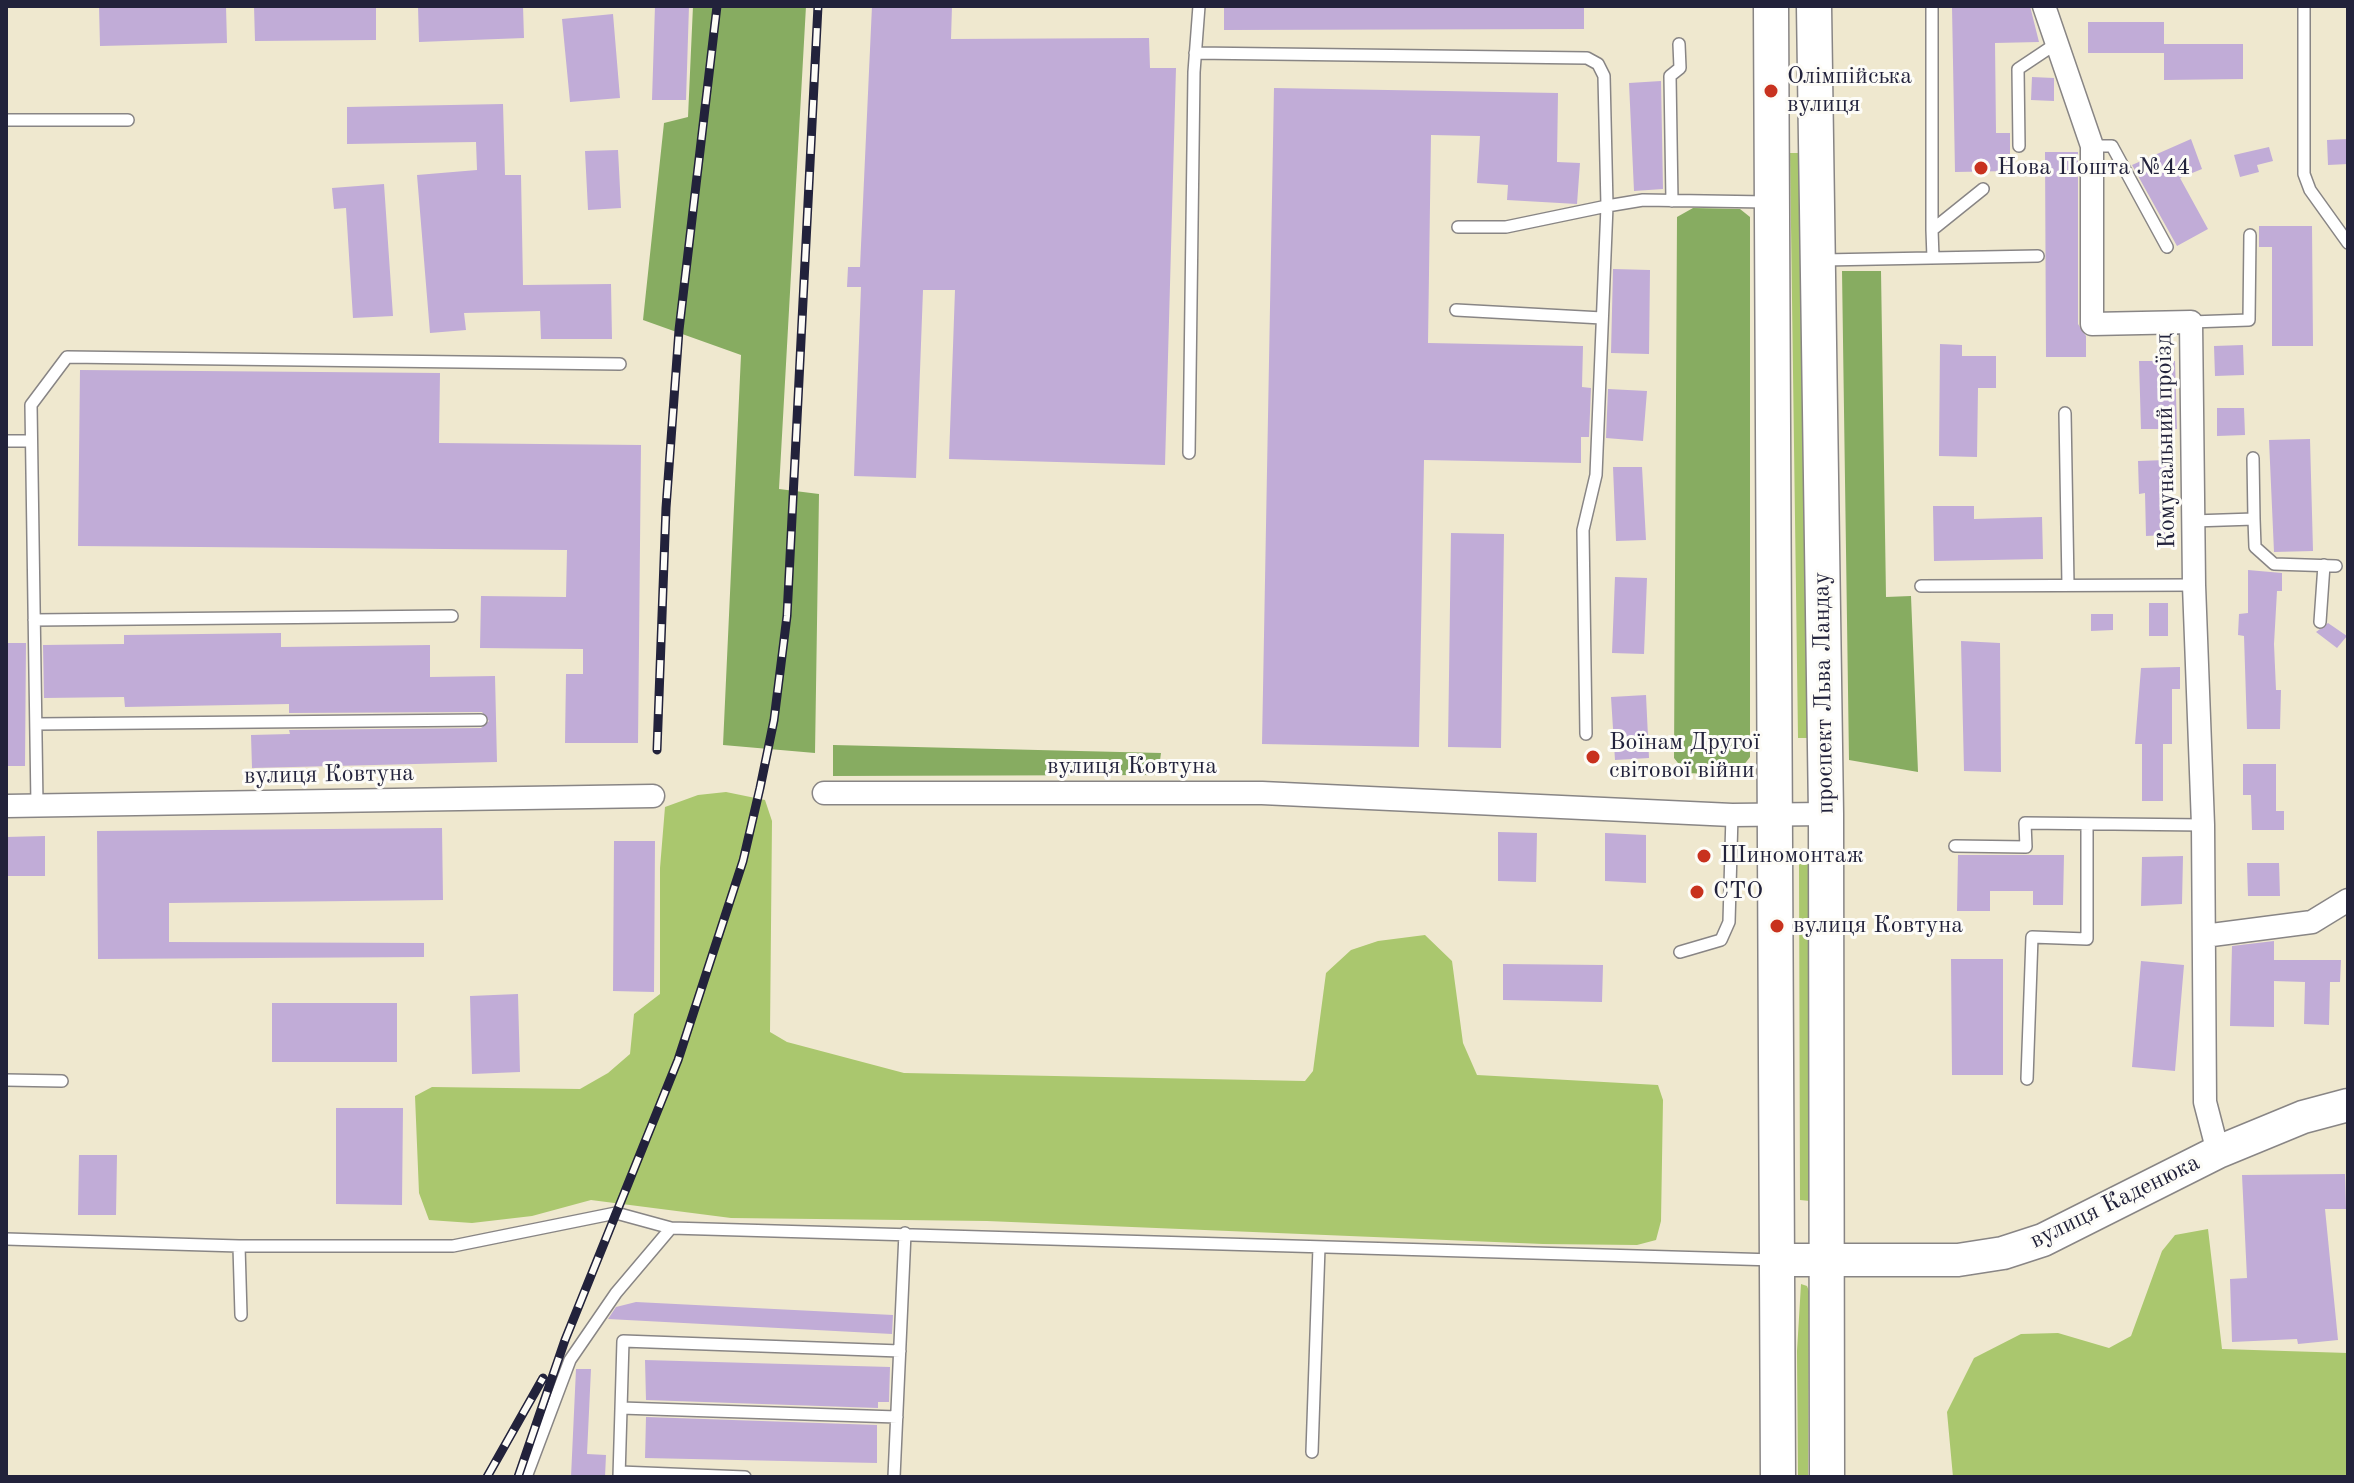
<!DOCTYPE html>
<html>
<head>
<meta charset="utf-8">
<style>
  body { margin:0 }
  #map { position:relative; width:2354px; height:1483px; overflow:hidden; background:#efe8cf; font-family:"Old Standard TT",serif }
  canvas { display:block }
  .frame { position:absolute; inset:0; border:8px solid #22223b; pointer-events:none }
</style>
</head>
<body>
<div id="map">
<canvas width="2354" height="1483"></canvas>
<div class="frame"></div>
</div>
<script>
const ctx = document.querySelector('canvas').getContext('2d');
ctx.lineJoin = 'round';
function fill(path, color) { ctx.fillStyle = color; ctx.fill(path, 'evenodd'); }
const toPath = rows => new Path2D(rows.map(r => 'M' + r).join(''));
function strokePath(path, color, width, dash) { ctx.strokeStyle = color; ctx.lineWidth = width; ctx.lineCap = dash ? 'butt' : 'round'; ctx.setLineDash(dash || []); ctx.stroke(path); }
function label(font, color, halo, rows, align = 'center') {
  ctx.font = font + ' "Old Standard TT",serif'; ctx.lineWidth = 6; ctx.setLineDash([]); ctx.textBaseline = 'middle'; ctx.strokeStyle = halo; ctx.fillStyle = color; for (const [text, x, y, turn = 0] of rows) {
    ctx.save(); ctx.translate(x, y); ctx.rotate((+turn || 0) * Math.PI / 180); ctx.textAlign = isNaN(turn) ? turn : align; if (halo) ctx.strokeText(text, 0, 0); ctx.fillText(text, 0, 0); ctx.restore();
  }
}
fill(toPath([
  [1790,153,1800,153,1808,738,1798,738],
  [726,792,765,800,772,821,770,1032,787,1042,904,1073,1305,1081,1313,1071,1326,973,1351,950,1378,941,1425,935,1452,961,1463,1043,1477,1075,1658,1085,1663,1100,1661,1221,1656,1240,1637,1245,1543,1244,987,1221,731,1218,591,1200,532,1216,472,1223,429,1220,419,1193,415,1096,432,1087,580,1089,608,1073,630,1054,634,1014,660,994,660,868,665,807,698,795],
  [1799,864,1809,864,1810,1201,1800,1200],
  [2208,1229,2222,1349,2348,1353,2348,1477,1953,1477,1947,1412,1974,1358,2021,1334,2058,1333,2109,1348,2131,1336,2162,1251,2175,1235],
  [1801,1284,1807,1286,1809,1291,1808,1477,1798,1477,1797,1351]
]), '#aac76e');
fill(toPath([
  [693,6,806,6,779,489,819,494,815,753,723,745,741,355,643,320,664,123,688,117],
  [1693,208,1740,209,1750,217,1750,757,1743,766,1713,774,1686,773,1674,758,1677,217],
  [1842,271,1881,271,1886,597,1911,596,1918,772,1849,760],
  [833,745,1161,753,1158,775,833,776]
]), '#87ac61');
fill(toPath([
  [99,6,226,6,227,43,100,46],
  [254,6,376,6,376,40,255,41],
  [418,6,523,6,524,38,419,42],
  [655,6,689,6,686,100,652,100],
  [872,6,952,6,951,39,1149,38,1150,68,1176,68,1165,465,949,459,955,290,923,290,916,478,854,476,861,287,847,287,848,267,860,267],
  [1224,6,1584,6,1584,29,1224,30],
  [2030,6,2039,42,1995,43,1996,133,2010,133,2010,171,1955,172,1952,7],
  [613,14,620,98,570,102,562,19],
  [2088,22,2164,22,2164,53,2088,53],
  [2164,44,2243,44,2243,79,2164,80],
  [2032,77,2054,78,2054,101,2031,100],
  [1661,81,1663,189,1634,191,1629,83],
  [1274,88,1558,93,1557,162,1580,163,1577,204,1507,200,1508,185,1477,183,1480,136,1431,135,1428,343,1583,346,1582,387,1591,388,1589,437,1581,437,1581,463,1424,460,1419,747,1262,744],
  [503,104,505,175,521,175,523,285,611,284,612,339,541,339,540,311,464,313,466,330,430,333,417,175,477,170,476,142,347,144,347,107],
  [2191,139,2202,169,2180,178,2208,229,2177,246,2132,165],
  [2348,139,2348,164,2328,165,2327,140],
  [2269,147,2273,161,2257,165,2259,172,2240,177,2234,155],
  [618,150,621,208,588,210,585,151],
  [2045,152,2078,152,2078,324,2086,336,2086,357,2046,357],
  [384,184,393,316,353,318,346,208,334,209,332,188],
  [2259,226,2312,226,2313,346,2272,346,2272,247,2259,247],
  [1613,269,1650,270,1649,354,1611,353],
  [1940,344,1962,345,1962,356,1996,356,1996,388,1978,388,1977,457,1939,456],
  [2243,345,2244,375,2215,376,2214,346],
  [2139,361,2175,361,2177,429,2141,429],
  [80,370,440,373,439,443,641,445,638,743,565,743,566,674,583,674,583,649,480,648,481,596,566,597,567,550,78,546],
  [1608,389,1647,391,1643,441,1606,438],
  [2217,408,2244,408,2245,435,2217,436],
  [2310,439,2313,551,2274,552,2269,440],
  [2166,460,2165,535,2146,536,2145,493,2139,494,2138,461],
  [1613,467,1642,467,1646,540,1616,541],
  [1933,506,1974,506,1974,519,2042,517,2043,559,1934,561],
  [1451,533,1504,534,1501,748,1448,747],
  [2248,570,2282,573,2282,591,2277,591,2274,644,2276,690,2281,690,2280,729,2247,729,2244,636,2238,635,2239,614,2248,613],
  [1615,577,1647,578,1644,654,1612,653],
  [2149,603,2168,603,2168,636,2149,636],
  [2091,614,2113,614,2113,630,2091,631],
  [2328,623,2347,636,2337,648,2316,632],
  [281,633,281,647,430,645,430,677,495,676,497,762,252,768,251,735,290,734,289,730,481,728,489,721,482,712,289,713,289,704,125,707,124,697,44,698,43,645,124,644,124,635],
  [1961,641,2000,643,2001,772,1964,771],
  [6,643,26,643,25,766,6,766],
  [2180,667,2180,689,2172,689,2172,744,2163,744,2163,801,2142,801,2142,744,2135,744,2141,668],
  [1646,695,1649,758,1615,760,1611,697],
  [2243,764,2276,764,2276,811,2284,811,2284,830,2252,830,2251,795,2243,795],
  [442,828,443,900,169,903,169,942,424,943,424,957,98,959,97,831],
  [1498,832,1537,833,1536,882,1498,881],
  [1605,833,1646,835,1646,883,1605,881],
  [45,836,45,876,6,876,6,837],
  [614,841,655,841,654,992,613,991],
  [1958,855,2064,855,2063,905,2033,905,2033,891,1990,891,1990,911,1957,911],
  [2183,856,2182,904,2141,906,2142,857],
  [2247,863,2279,863,2280,896,2248,896],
  [2274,941,2274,960,2341,960,2340,982,2330,982,2329,1025,2304,1024,2305,982,2274,981,2274,1027,2230,1026,2232,946],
  [1951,959,2003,959,2003,1075,1952,1075],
  [2141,961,2184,965,2175,1071,2132,1067],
  [1503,964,1603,965,1602,1002,1503,1000],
  [518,994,520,1072,472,1074,470,996],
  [272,1003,397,1003,397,1062,272,1062],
  [336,1108,403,1108,402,1205,336,1204],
  [79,1155,117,1155,116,1215,78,1215],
  [2345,1174,2346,1209,2325,1209,2338,1340,2298,1344,2297,1339,2232,1342,2230,1279,2247,1278,2242,1175],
  [636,1302,893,1315,892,1334,608,1319,616,1307],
  [645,1360,890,1367,889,1402,878,1402,878,1408,646,1400],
  [576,1369,591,1369,587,1454,606,1455,605,1477,571,1477],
  [646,1417,877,1425,877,1463,645,1458]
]), '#c1acd7');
const lane = toPath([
  [1932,6,1932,230],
  [2304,6,2304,174,2310,190,2348,243],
  [1195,53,1587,58,1598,64,1604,76,1607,206,1643,200,1767,202],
  [6,120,128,120],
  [2019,146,2018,69,2057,43],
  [2092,146,2112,146,2167,247],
  [1672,201,1670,76,1680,68,1679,44],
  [1458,227,1506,227,1607,206,1596,475,1583,530,1586,734],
  [1933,258,1932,230,1983,189],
  [1823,260,2038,256],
  [1456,310,1602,318],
  [2191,322,2249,320,2250,235],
  [2065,413,2068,585],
  [6,441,31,441],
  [1189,453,1194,72,1199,6],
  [2254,519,2255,547,2274,564,2336,566],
  [2193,521,2254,519,2253,458],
  [1921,586,2194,585],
  [34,620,452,616],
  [2320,622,2324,565],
  [36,724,481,720],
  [37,805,31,405,67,357,620,364],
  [1955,846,2026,847,2025,823,2203,825],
  [1680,952,1721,940,1729,922,1732,815],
  [2027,1079,2032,937,2087,939,2087,825],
  [6,1080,62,1081],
  [6,1239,239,1246,453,1246,616,1213,671,1228,1775,1260],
  [239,1246,241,1315],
  [621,1408,897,1417],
  [1312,1452,1319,1247],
  [620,1472,745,1477],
  [526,1477,570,1360,616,1293,671,1228],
  [619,1477,623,1341,900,1351],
  [894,1477,905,1233]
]);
const street = toPath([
  [2044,6,2092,146,2092,324,2191,322,2194,585,2203,825,2205,1102,2218,1152],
  [824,793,1262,793,1732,815,1826,814],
  [6,806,653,796],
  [2204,936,2312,922,2348,900]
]);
const secondary = toPath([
  [1778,1260,1958,1260,2003,1253,2043,1240,2218,1152,2303,1117,2348,1105]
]);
const primary = toPath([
  [1771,6,1778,1477],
  [1814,6,1826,814,1827,1477]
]);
strokePath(lane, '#888585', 14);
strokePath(street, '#888585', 25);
strokePath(secondary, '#888585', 35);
strokePath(primary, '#888585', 37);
strokePath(lane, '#fff', 11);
strokePath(street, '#fff', 22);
strokePath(secondary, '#fff', 32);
strokePath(primary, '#fff', 34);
const rail = toPath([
  [657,750,666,508,679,330,717,6],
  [487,1477,543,1378],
  [518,1477,565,1340,678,1060,743,861,760,788,774,720,787,616,818,6]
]);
strokePath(rail, '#22223b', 9);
strokePath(rail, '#fdfcf7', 6, [18]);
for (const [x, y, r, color] of [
  [1771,91,8,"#c8321e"],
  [1981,168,8,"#c8321e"],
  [1593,757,8,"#c8321e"],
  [1704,856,8,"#c8321e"],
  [1697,892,8,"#c8321e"],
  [1777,926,8,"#c8321e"]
]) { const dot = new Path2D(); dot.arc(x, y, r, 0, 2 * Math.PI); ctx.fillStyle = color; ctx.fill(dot); strokePath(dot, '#fdfcf7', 3); }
label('24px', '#22223b', '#fdfcf7', [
  ["Олімпійська",1787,77],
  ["вулиця",1787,105],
  ["Нова Пошта №44",1997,168],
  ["Воїнам Другої",1609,743],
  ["світової війни",1609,771],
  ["Шиномонтаж",1720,856],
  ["СТО",1713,892],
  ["вулиця Ковтуна",1793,926]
], 'left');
label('24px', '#22223b', '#fdfcf7', [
  ["Комунальний проїзд",2166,441,-91],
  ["проспект Льва Ландау",1824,693,-91],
  ["вулиця Ковтуна",1132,767],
  ["вулиця Ковтуна",329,775,-1],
  ["вулиця Каденюка",2115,1202,-26]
]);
</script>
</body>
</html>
